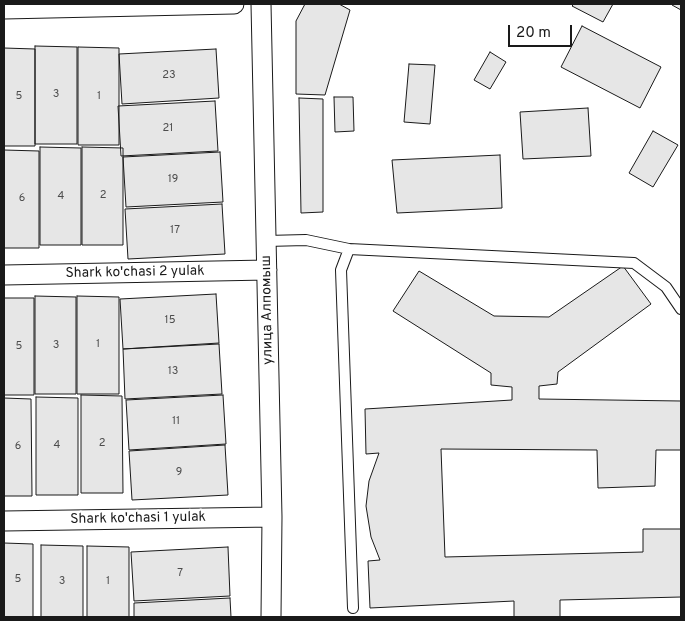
<!DOCTYPE html>
<html>
<head>
<meta charset="utf-8">
<style>
  body { margin:0 }
  #map { position:relative; width:685px; height:621px; overflow:hidden; background:#fff; font-family:Overpass,sans-serif }
  canvas { display:block }
  .frame { position:absolute; inset:0; border:5px solid #1a1a1a; pointer-events:none }
  .scale { position:absolute; left:508px; top:25px; width:64px; height:22px; box-sizing:border-box; border:2px solid #1a1a1a; border-top:0; padding-left:6px; font-size:15px; line-height:18px; white-space:nowrap; color:#1a1a1a; -webkit-text-stroke:4px #fff; paint-order:stroke }
</style>
</head>
<body>
<div id="map">
<canvas width="685" height="621"></canvas>
<div class="frame"></div>
<div class="scale">20 m</div>
</div>
<script>
const ctx = document.querySelector('canvas').getContext('2d');
ctx.lineJoin = 'round';
function fill(path, color) { ctx.fillStyle = color; ctx.fill(path, 'evenodd'); }
const toPath = rows => new Path2D(rows.map(r => 'M' + r).join(''));
function strokePath(path, color, width, dash) { ctx.strokeStyle = color; ctx.lineWidth = width; ctx.lineCap = dash ? 'butt' : 'round'; ctx.setLineDash(dash || []); ctx.stroke(path); }
function label(font, color, halo, rows, align = 'center') {
  ctx.font = font + ' Overpass,sans-serif'; ctx.lineWidth = 4; ctx.setLineDash([]); ctx.textBaseline = 'middle'; ctx.strokeStyle = halo; ctx.fillStyle = color; for (const [text, x, y, turn = 0] of rows) {
    ctx.save(); ctx.translate(x, y); ctx.rotate((+turn || 0) * Math.PI / 180); ctx.textAlign = isNaN(turn) ? turn : align; if (halo) ctx.strokeText(text, 0, 0); ctx.fillText(text, 0, 0); ctx.restore();
  }
}
const building = toPath([
  [305,4,339,4,350,10,325,95,296,94,296,21,305,4],
  [574,4,613,4,603,22,572,6,574,4],
  [672,4,681,4,681,10,672,5,672,4],
  [582,26,661,67,640,108,561,67,582,26],
  [35,46,77,47,77,144,35,144,35,46],
  [78,47,119,48,119,145,78,145,78,47],
  [4,48,35,49,35,146,4,146,4,48],
  [216,49,219,98,122,104,119,54,216,49],
  [490,52,506,62,490,89,474,80,490,52],
  [409,64,435,65,430,124,404,122,409,64],
  [334,97,353,97,354,131,335,132,334,97],
  [299,98,323,99,323,212,301,213,299,98],
  [215,101,218,151,121,156,118,106,215,101],
  [588,108,591,156,523,159,520,112,588,108],
  [653,131,678,145,653,187,629,173,653,131],
  [40,147,81,148,81,245,40,245,40,147],
  [82,147,123,148,123,245,82,245,82,147],
  [4,150,39,151,39,248,4,248,4,150],
  [220,152,223,202,126,207,123,157,220,152],
  [500,155,502,208,397,213,392,160,500,155],
  [222,204,225,254,128,259,125,209,222,204],
  [623,266,651,304,558,372,557,384,539,386,539,399,681,401,681,450,656,450,655,486,598,488,597,450,441,449,445,557,643,552,643,529,681,529,681,597,560,600,560,617,514,617,514,601,370,608,368,561,380,560,371,537,366,506,369,481,379,453,366,454,365,409,512,400,512,387,491,385,491,373,393,311,419,271,494,316,549,317,623,266],
  [216,294,219,343,123,349,120,299,216,294],
  [35,296,76,297,76,394,35,394,35,296],
  [77,296,119,297,119,394,77,394,77,296],
  [4,298,34,298,34,395,4,395,4,298],
  [219,344,222,394,125,399,123,349,219,344],
  [81,395,122,396,123,493,81,493,81,395],
  [223,395,226,444,129,450,126,400,223,395],
  [36,397,78,398,78,495,36,495,36,397],
  [4,398,31,399,32,496,4,496,4,398],
  [225,445,228,495,132,500,129,451,225,445],
  [4,543,33,544,33,617,4,617,4,543],
  [41,545,83,546,83,617,41,617,41,545],
  [87,546,129,547,129,617,87,617,87,546],
  [228,547,230,596,134,601,131,552,228,547],
  [230,598,231,617,134,617,134,603,230,598]
]);
fill(building, '#e6e6e6');
strokePath(building, '#1a1a1a', 1);
const lane = toPath([
  [266,241,306,240,349,249,341,270,353,608],
  [349,249,634,263,666,287,681,309]
]);
const street = toPath([
  [261,4,272,517,271,617],
  [4,9,234,4],
  [4,275,267,270],
  [4,521,272,517]
]);
strokePath(lane, '#1a1a1a', 12);
strokePath(street, '#1a1a1a', 21);
strokePath(lane, '#fff', 10);
strokePath(street, '#fff', 19);
label('11px', '#4d4d4d', null, [
  ["23",169,76],
  ["3",56,95],
  ["5",19,97],
  ["1",99,97],
  ["21",168,129],
  ["19",173,180],
  ["2",103,196],
  ["4",61,197],
  ["6",22,199],
  ["17",175,231],
  ["15",170,321],
  ["1",98,345],
  ["3",56,346],
  ["5",19,347],
  ["13",173,372],
  ["11",176,422],
  ["2",102,444],
  ["4",57,446],
  ["6",18,447],
  ["9",179,473],
  ["7",180,574],
  ["5",18,580],
  ["3",62,582],
  ["1",108,582]
]);
label('14px', '#1a1a1a', '#fff', [
  ["Shark ko'chasi 2 yulak",135,273,-1],
  ["улица Алпомыш",268,310,-91],
  ["Shark ko'chasi 1 yulak",138,519,-1]
]);
</script>
</body>
</html>
